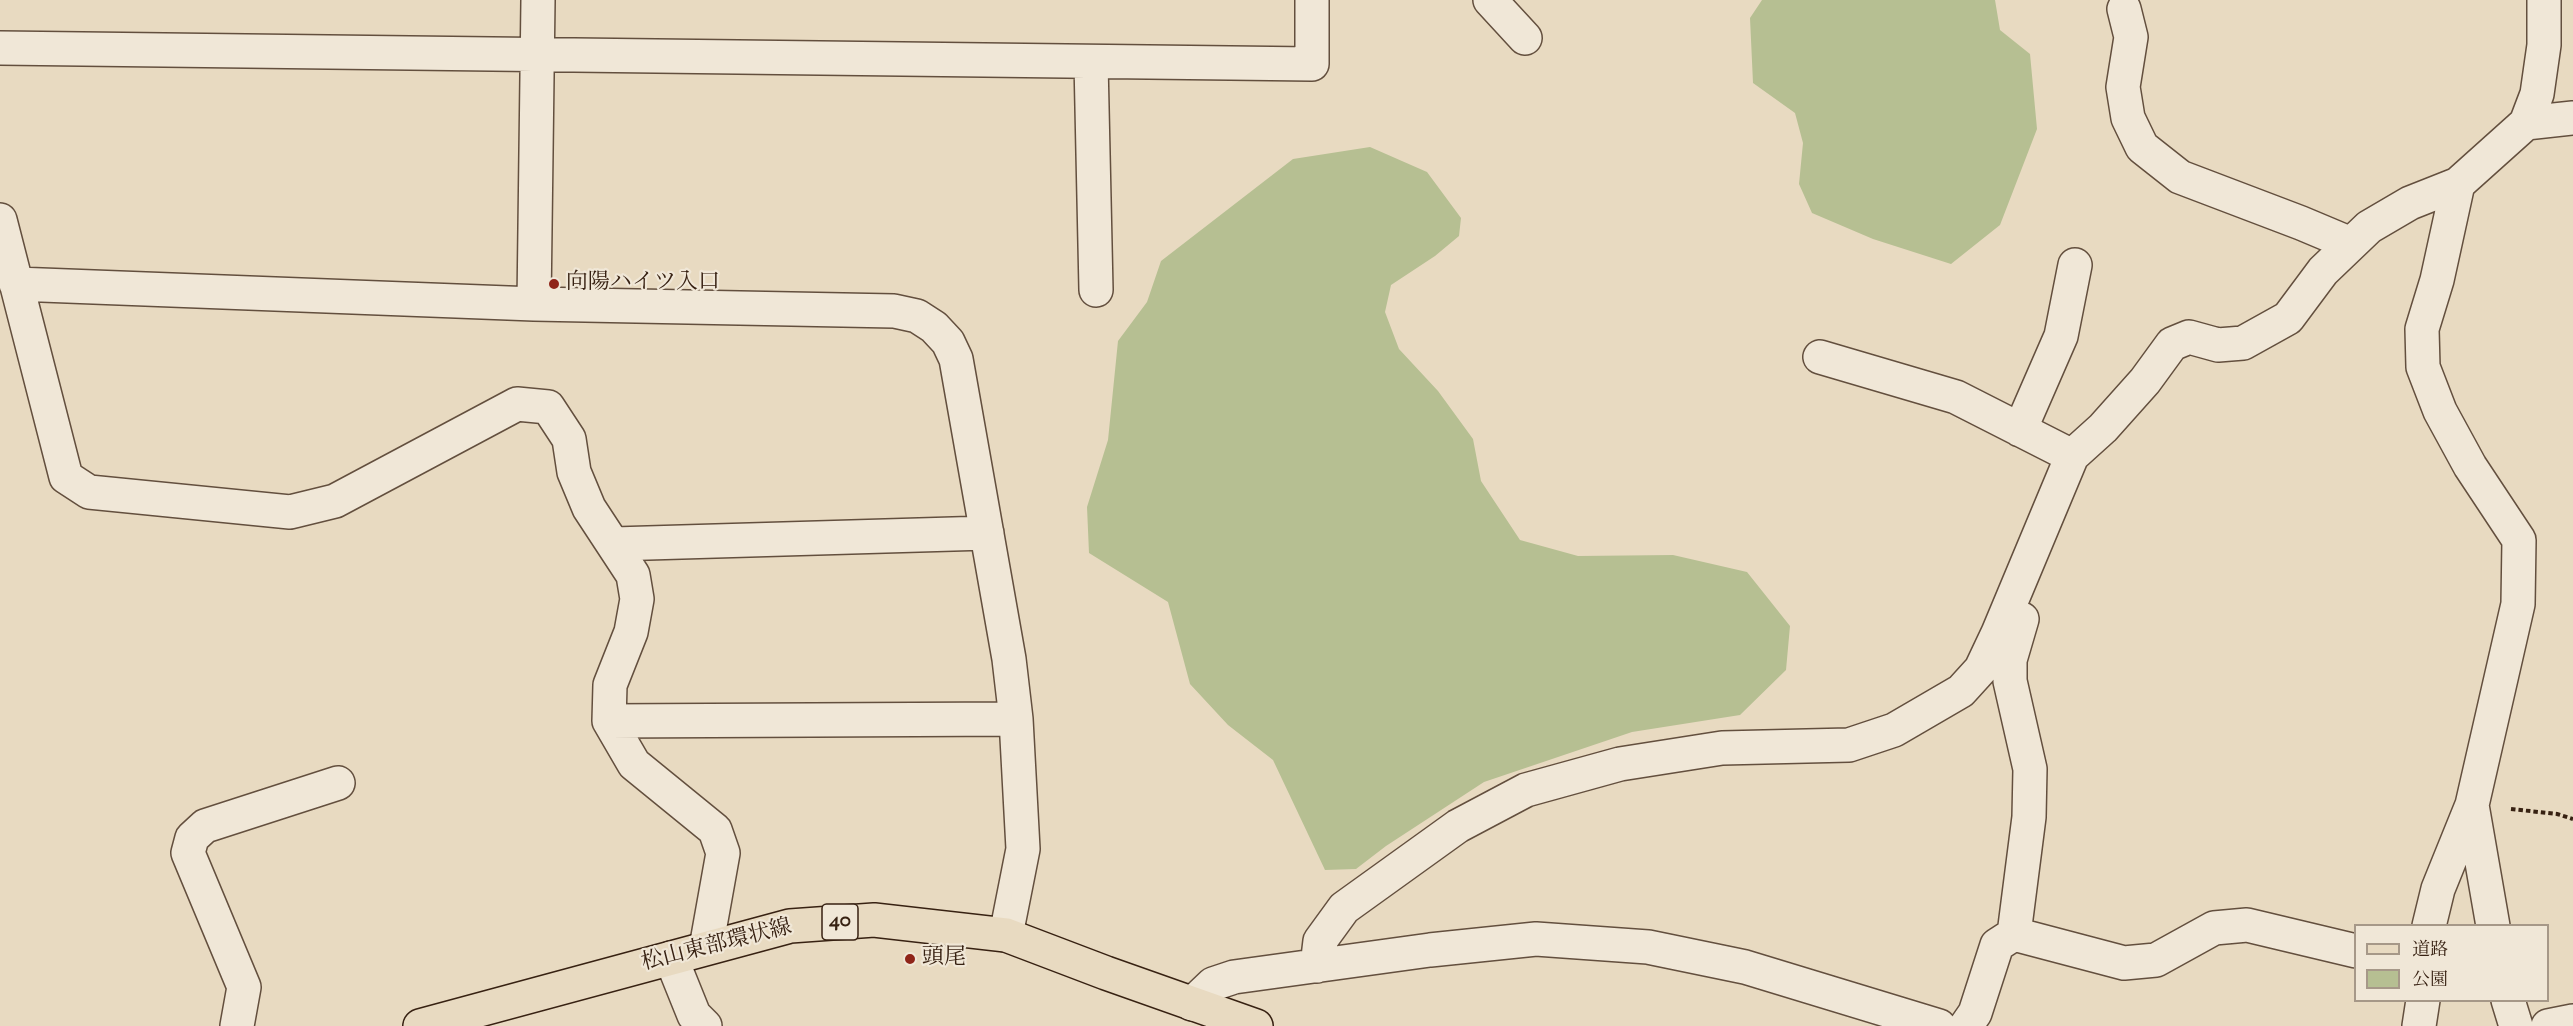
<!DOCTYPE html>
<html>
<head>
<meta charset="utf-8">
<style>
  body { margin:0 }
  #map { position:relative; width:2573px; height:1026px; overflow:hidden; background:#e8dac1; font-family:"Sorts Mill Goudy","Noto Serif JP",serif }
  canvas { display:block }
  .legend { position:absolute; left:2354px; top:924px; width:195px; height:78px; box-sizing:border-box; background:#f0e7d7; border:2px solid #a69888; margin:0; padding:8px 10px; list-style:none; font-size:18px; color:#372112 }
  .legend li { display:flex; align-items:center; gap:12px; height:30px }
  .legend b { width:30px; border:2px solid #a69888 }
</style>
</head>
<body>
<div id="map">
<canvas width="2573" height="1026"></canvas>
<ul class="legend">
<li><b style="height:8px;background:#e8dac1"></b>道路</li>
<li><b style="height:16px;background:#b6bf92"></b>公園</li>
</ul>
</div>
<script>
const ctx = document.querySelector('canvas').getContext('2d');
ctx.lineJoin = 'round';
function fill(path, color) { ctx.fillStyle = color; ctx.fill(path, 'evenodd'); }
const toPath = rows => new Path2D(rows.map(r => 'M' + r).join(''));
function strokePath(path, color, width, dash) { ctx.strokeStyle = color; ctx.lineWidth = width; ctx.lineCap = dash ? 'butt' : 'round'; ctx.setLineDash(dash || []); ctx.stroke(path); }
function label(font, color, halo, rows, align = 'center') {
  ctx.font = font + ' "Sorts Mill Goudy","Noto Serif JP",serif'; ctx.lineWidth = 4.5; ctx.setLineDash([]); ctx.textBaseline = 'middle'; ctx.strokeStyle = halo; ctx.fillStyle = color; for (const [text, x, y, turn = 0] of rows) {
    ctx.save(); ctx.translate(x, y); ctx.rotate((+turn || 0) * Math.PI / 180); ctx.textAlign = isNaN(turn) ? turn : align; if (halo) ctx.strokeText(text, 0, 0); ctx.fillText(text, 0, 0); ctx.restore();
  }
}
fill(toPath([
  [1762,0,1995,0,2000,30,2030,54,2037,129,2000,225,1951,264,1873,239,1812,213,1799,184,1803,143,1795,113,1753,83,1750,18],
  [1370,147,1427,172,1461,218,1459,236,1435,256,1391,285,1385,312,1399,349,1438,391,1473,439,1481,481,1520,540,1578,556,1673,555,1747,572,1790,626,1786,670,1740,715,1632,732,1484,782,1386,846,1356,869,1325,870,1273,760,1228,725,1190,684,1168,602,1089,553,1087,507,1108,440,1118,341,1147,302,1161,261,1293,159]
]), '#b6bf92');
const minor = toPath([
  [1490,0,1525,38],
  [2124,9,2131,37,2123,87,2128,118,2142,147,2180,177,2301,223,2351,244],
  [0,48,1312,64,1312,0],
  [1091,62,1096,290],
  [2526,123,2537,94,2544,45,2544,0],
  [0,220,66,477,89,492,290,512,335,501,517,404,548,407,569,439,574,472,589,508,633,575,637,599,631,632,610,685,609,721,634,764,715,830,723,853,706,948],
  [16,284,534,304,894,311,917,316,934,327,948,342,956,359,1009,659,1016,719,1023,849,1006,935],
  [534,304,538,0],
  [1820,357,1956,397,2072,456],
  [2020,430,2061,336,2075,265],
  [614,544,987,533],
  [2022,619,2010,660,2010,681,2030,769,2029,817,2014,934,2124,963,2156,960,2214,928,2247,925,2356,951],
  [609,721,1016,719],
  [2472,805,2493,926],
  [2429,926,2438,889,2472,805,2518,604,2519,540,2470,466,2440,411,2423,367,2422,329,2437,280,2458,184,2526,123,2573,118],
  [671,958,694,1015,705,1026],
  [1317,966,1320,941,1344,908,1458,826,1526,790,1620,764,1722,748,1849,745,1894,730,1961,691,1981,669,1998,633,2072,456,2103,428,2145,381,2172,344,2189,337,2218,345,2243,343,2288,318,2323,271,2369,227,2410,203,2458,184],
  [2508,1000,2516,1026],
  [1192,1004,1213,984,1234,977,1430,950,1536,939,1648,947,1745,967,1939,1026],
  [237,1026,244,987,188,853,192,838,205,826,338,783],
  [1966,1026,1975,1013,1997,945,2014,934],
  [2419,1026,2423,1000],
  [2548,1026,2573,1021]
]);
const primary = toPath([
  [420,1026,790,926,874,920,1006,935,1106,973,1256,1026]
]);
strokePath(minor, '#634f3e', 36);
strokePath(primary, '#372112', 36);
strokePath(toPath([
  [2511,809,2557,814,2573,819]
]), '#372112', 4, [4.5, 3]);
strokePath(minor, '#f0e7d7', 33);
strokePath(primary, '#e8dac1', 33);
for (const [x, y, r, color] of [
  [554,284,6,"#8f2418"],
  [910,959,6,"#8f2418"]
]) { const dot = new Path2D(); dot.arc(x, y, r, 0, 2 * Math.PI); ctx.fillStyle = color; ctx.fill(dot); strokePath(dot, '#f0e7d7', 2); }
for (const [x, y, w] of [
  [840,922,36]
]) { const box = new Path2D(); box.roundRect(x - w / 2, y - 18, w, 36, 4.5); ctx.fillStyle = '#f0e7d7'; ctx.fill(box); strokePath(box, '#372112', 1.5); }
label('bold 21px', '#372112', null, [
  ["40",840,922]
]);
label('22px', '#372112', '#f0e7d7', [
  ["向陽ハイツ入口",566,284],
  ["頭尾",922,959]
], 'left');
label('22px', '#372112', '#f0e7d7', [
  ["松山東部環状線",717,947,-14]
]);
</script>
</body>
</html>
